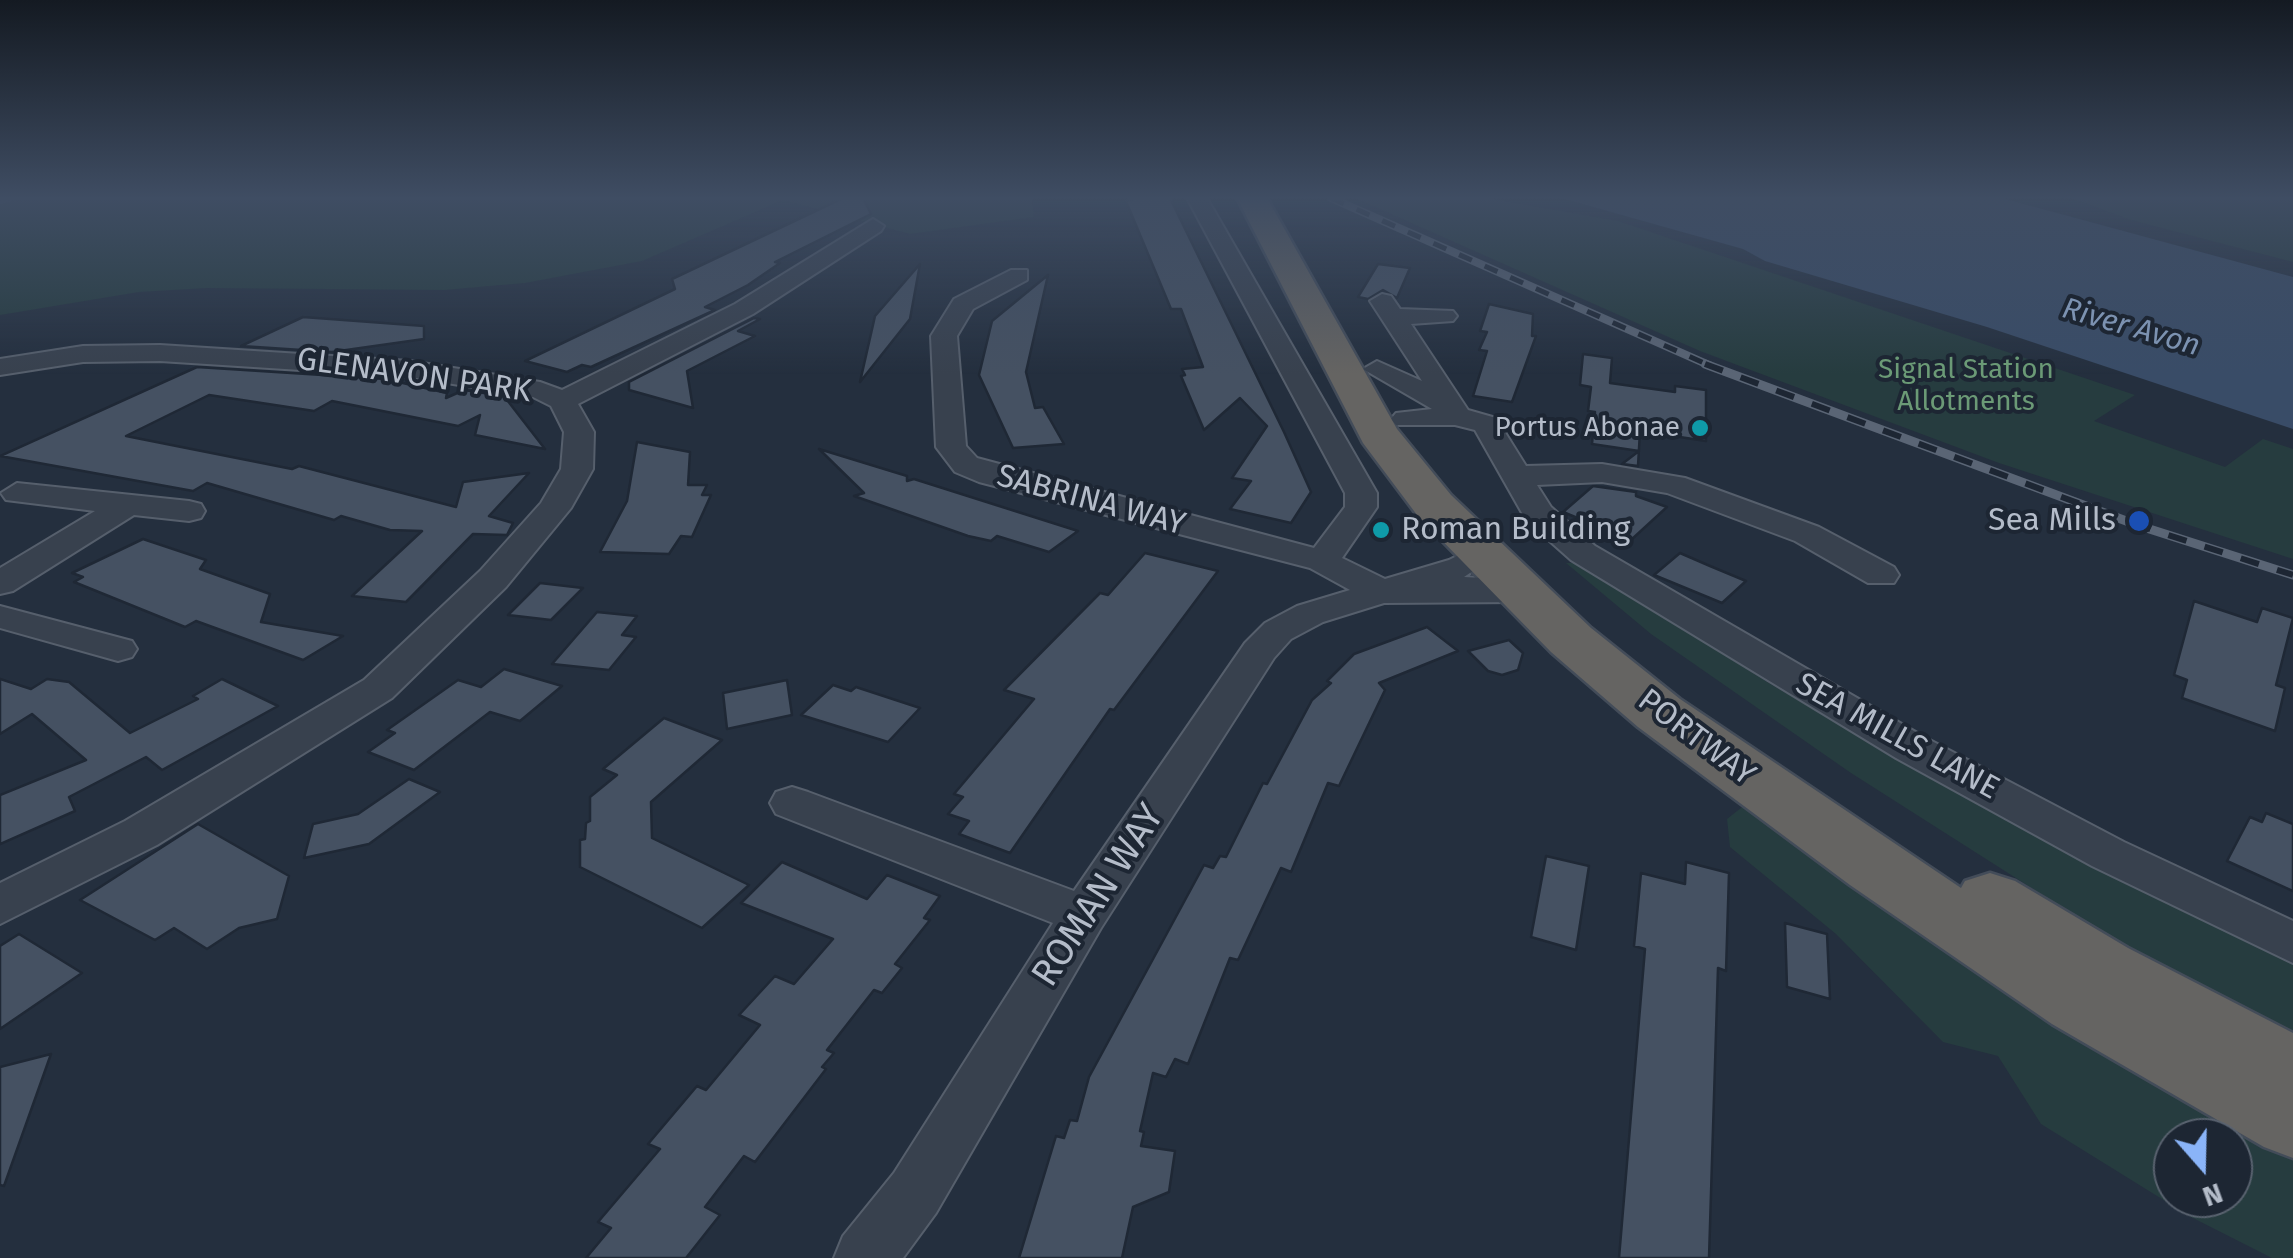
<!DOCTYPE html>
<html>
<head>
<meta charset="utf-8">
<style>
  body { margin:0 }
  #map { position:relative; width:2293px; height:1258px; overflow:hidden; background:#242f3e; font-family:"Fira Sans",sans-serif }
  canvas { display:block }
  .north { position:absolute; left:2153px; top:1118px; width:100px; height:100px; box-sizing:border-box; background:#1d2633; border:2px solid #59626f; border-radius:50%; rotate:160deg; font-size:28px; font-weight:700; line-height:40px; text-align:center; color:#b4bcc9 }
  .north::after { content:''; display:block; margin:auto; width:35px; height:45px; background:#8ab4f8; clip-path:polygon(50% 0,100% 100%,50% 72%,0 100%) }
</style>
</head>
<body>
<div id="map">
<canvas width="2293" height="1258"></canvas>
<div class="north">N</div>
</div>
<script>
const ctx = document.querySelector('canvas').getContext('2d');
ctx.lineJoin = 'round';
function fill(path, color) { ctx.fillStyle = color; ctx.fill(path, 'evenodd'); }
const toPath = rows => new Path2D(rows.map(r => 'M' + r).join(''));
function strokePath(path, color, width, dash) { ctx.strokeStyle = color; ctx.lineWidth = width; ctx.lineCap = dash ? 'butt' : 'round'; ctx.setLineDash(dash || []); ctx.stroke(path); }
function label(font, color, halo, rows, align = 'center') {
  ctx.font = font + ' "Fira Sans",sans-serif'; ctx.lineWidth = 8; ctx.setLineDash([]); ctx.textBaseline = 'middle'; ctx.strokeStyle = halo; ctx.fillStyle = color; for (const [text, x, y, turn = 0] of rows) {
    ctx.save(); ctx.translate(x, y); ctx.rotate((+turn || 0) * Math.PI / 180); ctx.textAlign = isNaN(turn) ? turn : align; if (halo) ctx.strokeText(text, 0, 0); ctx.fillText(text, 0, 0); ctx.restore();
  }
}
fill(toPath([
  [0,198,1032,198,1034,217,910,234,783,200,642,261,525,283,444,290,206,288,139,292,0,315],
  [1355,198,1487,198,1618,221,2135,395,2094,421,2225,467,2263,439,2293,449,2293,559,1999,463,1700,351],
  [2071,198,2293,198,2293,262,2131,220],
  [1566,563,1579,563,1772,685,1907,763,2293,958,2293,1038,2096,929,1851,773,1651,634],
  [1746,804,2293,1133,2293,1258,2272,1258,2191,1217,2041,1124,1998,1056,1943,1042,1836,934,1730,847,1727,819],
  [2173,1138,2233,1138,2233,1198,2173,1198]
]), '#263c3f');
fill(toPath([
  [1561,198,2002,198,2293,277,2293,429,1987,327,1765,261,1743,249]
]), '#394c67');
strokePath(toPath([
  [0,200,8,198]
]), '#394c67', 8);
const building = toPath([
  [843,198,863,198,871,214,775,262,780,263,748,285,705,307,715,310,591,367,582,365,567,372,525,361,675,289,672,279,843,198],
  [1136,198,1170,198,1284,432,1311,492,1291,523,1230,509,1251,481,1232,478,1267,426,1240,398,1204,430,1181,376,1185,375,1182,369,1203,367,1181,309,1171,309,1128,206,1126,201,1136,198],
  [920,264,910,319,860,382,875,316,920,264],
  [1378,264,1410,268,1397,298,1383,290,1368,299,1358,297,1378,264],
  [1048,275,1026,372,1035,408,1043,407,1064,444,1013,448,979,375,992,321,1048,275],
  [1489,304,1533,314,1532,336,1536,336,1512,402,1473,396,1487,351,1479,350,1487,332,1480,331,1489,304],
  [303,317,424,326,424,339,332,352,241,346,303,317],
  [754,318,760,319,738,331,755,336,687,371,693,408,629,390,629,382,754,318],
  [1583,354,1612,358,1610,383,1675,392,1675,386,1706,390,1706,441,1640,431,1638,466,1622,464,1639,451,1592,444,1595,412,1588,411,1591,387,1580,385,1583,354],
  [197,367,385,379,447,393,446,398,464,390,504,396,545,449,475,435,480,415,458,426,332,401,314,411,209,395,126,436,292,469,299,466,456,507,463,482,529,473,489,516,513,523,507,535,473,534,406,602,352,596,422,531,390,530,341,516,334,520,207,483,193,491,0,456,197,367],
  [637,442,690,452,688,485,707,485,702,495,711,495,692,537,681,536,669,554,600,552,627,501,637,442],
  [819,449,907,476,907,481,914,479,1078,531,1049,552,997,536,991,541,968,536,854,496,864,493,819,449],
  [1593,486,1636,492,1636,496,1667,507,1631,540,1563,512,1593,486],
  [143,539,206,560,200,569,270,594,261,622,343,636,303,660,196,621,185,627,74,582,83,577,72,573,143,539],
  [1145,553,1218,571,1114,710,1110,709,1010,853,959,834,969,821,948,814,963,797,954,794,1034,699,1004,690,1100,593,1108,595,1145,553],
  [1680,553,1710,566,1746,581,1722,603,1654,575,1680,553],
  [540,583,583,588,551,620,508,615,540,583],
  [2194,601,2257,622,2262,608,2293,618,2276,685,2285,688,2275,731,2182,698,2187,680,2174,675,2194,601],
  [597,612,637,616,622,635,636,637,609,670,552,664,597,612],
  [1427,627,1458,651,1379,683,1385,690,1339,786,1328,783,1291,872,1281,868,1238,960,1230,958,1188,1064,1175,1059,1166,1077,1153,1073,1140,1131,1144,1132,1141,1146,1175,1151,1169,1192,1133,1207,1122,1258,1019,1258,1056,1136,1064,1138,1070,1120,1077,1121,1089,1077,1204,865,1213,868,1220,856,1226,857,1263,783,1267,784,1312,700,1331,683,1327,681,1354,654,1427,627],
  [1509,640,1523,653,1518,670,1502,675,1488,671,1468,651,1509,640],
  [504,669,562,686,520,721,490,712,414,770,368,752,395,733,387,730,458,680,481,687,504,669],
  [0,679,31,689,47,679,69,682,130,733,198,699,193,696,222,679,278,706,162,770,146,757,69,797,75,811,0,844,0,795,86,760,32,714,0,734,0,679],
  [787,680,792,715,727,729,723,693,787,680],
  [833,685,851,691,856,687,920,708,888,742,801,715,833,685],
  [664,718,722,740,651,802,652,838,749,885,702,928,580,867,580,840,585,839,586,823,590,821,590,797,617,775,603,769,664,718],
  [409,779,440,792,369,844,304,858,313,824,358,814,409,779],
  [2266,813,2293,824,2293,891,2227,861,2250,817,2262,822,2266,813],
  [198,824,289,876,277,919,239,928,207,949,174,928,155,940,80,900,198,824],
  [1546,856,1589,866,1576,950,1531,937,1546,856],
  [782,862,867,899,887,875,940,896,924,918,930,920,895,964,902,968,882,993,874,990,827,1050,834,1053,822,1067,826,1069,755,1162,744,1156,705,1207,720,1215,686,1258,586,1258,611,1228,598,1222,660,1149,648,1144,697,1086,706,1090,760,1025,739,1015,775,976,794,984,833,939,741,903,782,862],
  [1686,862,1729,873,1726,971,1718,968,1709,1258,1619,1258,1645,949,1634,946,1641,873,1685,884,1686,862],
  [1785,923,1827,934,1830,999,1787,987,1785,923],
  [19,934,82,973,0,1029,0,946,19,934],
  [51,1054,4,1186,0,1185,0,1067,51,1054]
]);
fill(building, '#455162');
strokePath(building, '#1f2835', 2.5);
const minor = toPath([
  [1187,198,1207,198,1377,493,1377,507,1342,558,1385,579,1449,560,1481,544,1493,547,1498,554,1464,577,1520,580,1533,583,1538,591,1533,599,1520,602,1384,603,1323,622,1291,639,1274,658,1101,928,936,1213,903,1258,834,1258,843,1236,894,1173,1053,923,776,814,770,803,776,792,792,787,808,792,1074,891,1245,643,1265,623,1297,606,1350,590,1310,568,979,482,955,472,936,447,931,336,954,299,1011,270,1027,270,1027,280,973,309,957,336,966,446,977,458,1314,548,1345,507,1345,493,1187,198],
  [873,219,884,226,881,231,753,314,578,404,594,432,593,469,571,508,506,587,392,698,157,845,0,924,0,883,125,821,364,680,480,571,541,503,561,469,564,432,551,406,533,397,410,377,160,361,83,362,0,375,0,359,83,346,160,345,410,361,540,382,562,390,735,304,873,219],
  [1382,294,1391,296,1400,309,1453,311,1457,316,1453,321,1411,324,1468,410,1496,418,1526,466,1602,464,1685,478,1819,527,1894,567,1899,575,1894,583,1868,583,1795,541,1667,493,1602,482,1537,485,1551,507,1595,546,1926,738,2124,842,2293,921,2293,963,2092,866,1896,758,1571,560,1526,520,1475,430,1455,425,1396,425,1391,419,1396,413,1432,409,1363,369,1377,361,1422,381,1370,301,1382,294],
  [17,483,189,501,201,504,205,511,201,518,189,521,134,515,13,591,0,594,0,568,95,511,6,500,1,493,17,483],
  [0,606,132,641,137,649,132,657,118,661,0,628,0,606]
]);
const trunk = toPath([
  [1237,198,1267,198,1397,429,1451,495,1591,628,1680,699,1961,888,1965,881,1990,873,2015,881,2128,948,2293,1033,2293,1158,2264,1147,2052,1024,1850,885,1638,727,1551,652,1417,515,1363,443,1237,198]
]);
strokePath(minor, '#565f6c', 4);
strokePath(trunk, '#434c59', 5);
fill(minor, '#38414e');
fill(trunk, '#656462');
const railFar1 = toPath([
  [1331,198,1711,366]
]);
const rail = toPath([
  [1705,364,2137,525,2293,575]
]);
strokePath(railFar1, '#5a6575', 8);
strokePath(rail, '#5a6575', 9);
strokePath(railFar1, '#1d2633', 5, [14]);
strokePath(rail, '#1d2633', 6, [19]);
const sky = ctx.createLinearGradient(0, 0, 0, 374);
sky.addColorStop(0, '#141a22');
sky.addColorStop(0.53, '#3f4d63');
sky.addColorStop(1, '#3f4d6300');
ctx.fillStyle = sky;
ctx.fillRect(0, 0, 2293, 374);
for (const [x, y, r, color] of [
  [1700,428,10,"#0f9aa8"],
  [2139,521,12,"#1a4fb4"],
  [1381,530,10,"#0f9aa8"]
]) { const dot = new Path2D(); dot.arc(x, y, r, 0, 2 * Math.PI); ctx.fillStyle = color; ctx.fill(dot); strokePath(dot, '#1d2633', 4); }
label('28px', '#6b9a76', '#1d2633', [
  ["Signal Station",1966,370],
  ["Allotments",1966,402]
]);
label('28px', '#b4bcc9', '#1d2633', [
  ["Portus Abonae",1680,428]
], 'right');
label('italic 30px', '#7c92b1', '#1d2633', [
  ["River Avon",2131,328,16]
]);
label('32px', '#b4bcc9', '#1d2633', [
  ["GLENAVON PARK",414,376,8],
  ["SABRINA WAY",1091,501,15],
  ["SEA MILLS LANE",1897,737,29],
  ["PORTWAY",1696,738,37]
]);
label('32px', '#b4bcc9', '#1d2633', [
  ["Sea Mills",2116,521],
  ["Roman Building",1401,530,"left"]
], 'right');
label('38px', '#b4bcc9', '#1d2633', [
  ["ROMAN WAY",1099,896,-57]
]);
</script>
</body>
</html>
